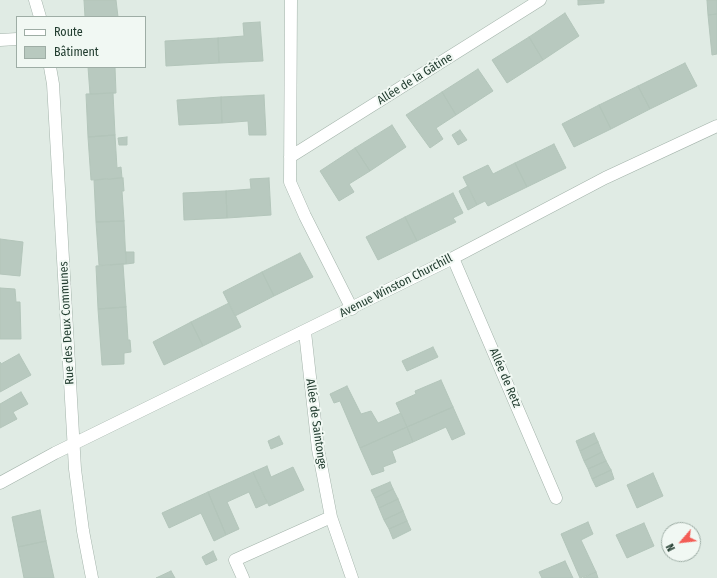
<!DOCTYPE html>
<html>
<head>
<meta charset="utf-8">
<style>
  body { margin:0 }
  #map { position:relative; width:717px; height:578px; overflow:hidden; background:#e0ebe4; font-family:"Fira Sans Condensed",sans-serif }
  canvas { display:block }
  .legend { position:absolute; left:16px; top:16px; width:130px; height:52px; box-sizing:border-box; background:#f1f8f3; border:1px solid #9eada5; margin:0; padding:5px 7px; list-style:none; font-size:12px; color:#213c2f }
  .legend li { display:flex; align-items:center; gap:8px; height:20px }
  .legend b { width:20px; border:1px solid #9eada5 }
  .north { position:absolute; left:661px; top:522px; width:40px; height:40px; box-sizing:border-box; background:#f1f8f3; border:1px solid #9eada5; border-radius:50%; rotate:242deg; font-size:11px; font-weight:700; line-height:16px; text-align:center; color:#213c2f }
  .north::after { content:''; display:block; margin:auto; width:14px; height:18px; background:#f35d56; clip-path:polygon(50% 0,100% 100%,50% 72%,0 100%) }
</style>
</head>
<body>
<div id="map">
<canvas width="717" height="578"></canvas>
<ul class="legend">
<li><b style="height:5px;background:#fff"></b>Route</li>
<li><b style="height:11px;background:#b8c9bf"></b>Bâtiment</li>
</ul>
<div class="north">N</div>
</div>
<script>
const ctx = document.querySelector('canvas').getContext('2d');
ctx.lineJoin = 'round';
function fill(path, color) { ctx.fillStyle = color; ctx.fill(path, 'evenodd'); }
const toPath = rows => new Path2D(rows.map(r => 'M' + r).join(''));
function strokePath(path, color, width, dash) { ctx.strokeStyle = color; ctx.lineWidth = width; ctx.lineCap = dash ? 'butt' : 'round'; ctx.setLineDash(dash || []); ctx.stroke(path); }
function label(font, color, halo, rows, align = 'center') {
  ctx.font = font + ' "Fira Sans Condensed",sans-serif'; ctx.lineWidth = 4; ctx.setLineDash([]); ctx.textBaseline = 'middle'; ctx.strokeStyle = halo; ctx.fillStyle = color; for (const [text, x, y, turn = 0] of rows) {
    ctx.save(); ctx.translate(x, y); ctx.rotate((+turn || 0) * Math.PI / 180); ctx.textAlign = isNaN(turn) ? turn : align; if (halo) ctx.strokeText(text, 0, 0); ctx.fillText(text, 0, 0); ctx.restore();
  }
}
const building = toPath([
  [84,0,116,0,118,17,85,17,84,0],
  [578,0,604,0,604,3,578,5,578,0],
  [707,0,717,0,717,14,708,15,707,0],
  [565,13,579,36,543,60,529,37,565,13],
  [717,14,717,54,712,55,708,15,717,14],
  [260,22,263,61,219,63,218,38,244,36,243,23,260,22],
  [529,37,543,60,507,83,492,60,529,37],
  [218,38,219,63,166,66,165,41,218,38],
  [685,63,697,86,650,109,638,86,685,63],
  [88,67,115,67,116,93,90,94,88,67],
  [478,69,493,91,456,115,442,92,478,69],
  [638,86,650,109,611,129,599,105,638,86],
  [442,92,456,115,436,128,443,139,430,148,406,115,442,92],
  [113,93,115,135,88,137,86,94,113,93],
  [264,95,266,135,249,135,248,121,222,123,221,97,264,95],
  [221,97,222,123,179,125,177,100,221,97],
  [599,105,611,129,574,147,562,124,599,105],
  [392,125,406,147,370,171,355,148,392,125],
  [460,130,467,140,458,145,452,135,460,130],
  [115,135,117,168,121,167,122,178,91,180,88,137,115,135],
  [127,137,127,145,119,145,118,138,127,137],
  [554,144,566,168,527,187,515,163,554,144],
  [355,148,370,171,349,184,354,192,339,201,320,171,355,148],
  [515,163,527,187,488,206,485,201,477,205,463,177,488,165,493,174,515,163],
  [123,178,124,191,122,191,124,221,96,222,94,180,123,178],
  [269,178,271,215,227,218,226,191,251,189,250,179,269,178],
  [468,186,477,205,468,210,459,191,468,186],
  [226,191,227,218,184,220,183,193,226,191],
  [453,193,463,213,453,218,456,222,417,241,405,217,453,193],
  [405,217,417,241,378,260,366,237,405,217],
  [124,221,126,264,99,265,96,222,124,221],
  [0,239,23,242,20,276,0,274,0,239],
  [126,252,134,252,134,263,126,264,126,252],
  [300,253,313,277,274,296,262,272,300,253],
  [123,264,126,307,98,309,96,266,123,264],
  [262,272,274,296,235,316,223,292,262,272],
  [0,288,15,289,16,302,20,302,21,339,0,339,0,288],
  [229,303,241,327,203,346,191,322,229,303],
  [126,307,128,340,130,340,131,352,124,353,124,364,102,365,98,309,126,307],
  [191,322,203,346,164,365,153,342,191,322],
  [433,347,438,357,407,371,402,361,433,347],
  [19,354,31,375,0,392,0,362,1,364,19,354],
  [441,380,453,407,407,427,396,403,416,394,415,391,441,380],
  [347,386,361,414,371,411,378,423,401,413,407,427,360,448,340,401,334,403,330,394,347,386],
  [21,392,28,404,13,412,17,419,0,428,0,404,21,392],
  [453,407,465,434,452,440,446,427,413,442,407,427,453,407],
  [407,427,413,442,392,451,396,462,383,467,384,471,372,475,360,448,407,427],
  [594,433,598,442,580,451,576,441,594,433],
  [279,436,283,444,271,449,268,441,279,436],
  [598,442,602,452,584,461,580,451,598,442],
  [602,452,606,461,588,469,584,461,602,452],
  [606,461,611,470,592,479,588,469,606,461],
  [267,466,271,477,293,467,304,490,269,506,253,472,267,466],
  [611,470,614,479,596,487,592,479,611,470],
  [253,472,267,503,256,508,249,492,227,502,239,529,226,535,208,492,253,472],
  [653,473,663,496,637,508,627,485,653,473],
  [390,482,393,489,375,498,371,490,390,482],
  [393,489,398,499,379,508,375,498,393,489],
  [208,492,226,535,214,541,201,513,169,528,162,513,208,492],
  [398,499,403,511,384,520,379,508,398,499],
  [40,510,46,541,18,547,12,517,40,510],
  [403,511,407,521,389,529,384,520,403,511],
  [407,521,411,530,393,539,389,529,407,521],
  [588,522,593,534,581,540,596,572,580,578,561,534,588,522],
  [644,523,654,546,627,558,616,535,644,523],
  [46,541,54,578,24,578,18,547,46,541],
  [213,551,217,560,206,565,202,557,213,551],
  [565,561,573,578,542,578,539,572,565,561],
  [171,571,175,578,156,578,171,571],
  [596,572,598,578,583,578,596,572]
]);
fill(building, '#b8c9bf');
strokePath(building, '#b3c5ba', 1);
const minor = toPath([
  [35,0,40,17],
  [291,0,290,182,305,216,352,309],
  [0,40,17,39],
  [50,67,53,84,75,469,83,531,92,578],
  [290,157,540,0],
  [453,258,556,498],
  [305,332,318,449,331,517,352,578],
  [0,483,55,453,453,258,605,178,717,126],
  [243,578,235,560,331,517]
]);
strokePath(minor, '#a3b3aa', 13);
strokePath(minor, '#fff', 12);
label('12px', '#213c2f', '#f1f8f3', [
  ["Allée de la Gâtine",415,79,-32],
  ["Avenue Winston Churchill",396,286,-27],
  ["Rue des Deux Communes",67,323,-93],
  ["Allée de Retz",505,378,67],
  ["Allée de Saintonge",316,424,82]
]);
</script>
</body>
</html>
